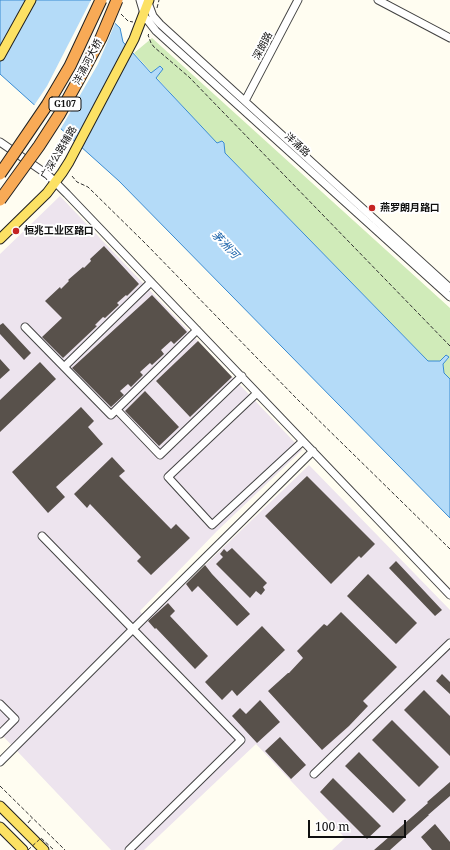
<!DOCTYPE html>
<html>
<head>
<meta charset="utf-8">
<style>
  body { margin:0 }
  #map { position:relative; width:450px; height:850px; overflow:hidden; background:#fffdf1; font-family:"Noto Serif",serif }
  canvas { display:block }
  .scale { position:absolute; left:308px; top:820px; width:98px; height:18px; box-sizing:border-box; border:2px solid #0f0f0f; border-top:0; padding-left:5px; font-size:12px; line-height:14px; white-space:nowrap; color:#0f0f0f; -webkit-text-stroke:3px #fff; paint-order:stroke }
</style>
</head>
<body>
<div id="map">
<canvas width="450" height="850"></canvas>
<div class="scale">100 m</div>
</div>
<script>
const ctx = document.querySelector('canvas').getContext('2d');
ctx.lineJoin = 'round';
function fill(path, color) { ctx.fillStyle = color; ctx.fill(path, 'evenodd'); }
const toPath = rows => new Path2D(rows.map(r => 'M' + r).join(''));
function strokePath(path, color, width, dash) { ctx.strokeStyle = color; ctx.lineWidth = width; ctx.lineCap = dash ? 'butt' : 'round'; ctx.setLineDash(dash || []); ctx.stroke(path); }
function label(font, color, halo, rows, align = 'center') {
  ctx.font = font + ' "Noto Serif","Noto Sans SC",serif'; ctx.lineWidth = 4; ctx.setLineDash([]); ctx.textBaseline = 'middle'; ctx.strokeStyle = halo; ctx.fillStyle = color; for (const [text, x, y, turn = 0] of rows) {
    ctx.save(); ctx.translate(x, y); ctx.rotate((+turn || 0) * Math.PI / 180); ctx.textAlign = isNaN(turn) ? turn : align; if (halo) ctx.strokeText(text, 0, 0); ctx.fillText(text, 0, 0); ctx.restore();
  }
}
fill(toPath([
  [60,196,302,450,217,531,140,611,147,621,309,465,450,610,450,850,332,850,345,838,256,744,144,850,111,850,0,733,0,254]
]), '#ede4ee');
fill(toPath([
  [152,38,450,308,450,379,444,373,443,363,449,358,440,361,428,361,225,153,224,143,222,141,217,144,156,77,162,69,160,66,152,73,134,53]
]), '#d0ebb9');
const water = toPath([
  [0,0,90,0,120,28,123,42,151,73,160,66,163,69,156,78,217,143,222,141,224,143,225,153,428,361,440,361,446,355,449,357,443,364,444,373,450,379,450,518,119,181,0,74,0,0]
]);
fill(water, '#b4dbf8');
strokePath(water, '#398bd2', 1);
fill(toPath([
  [91,0,93,0,116,21,98,64,60,130,33,107,47,86]
]), '#fffdf1');
fill(toPath([
  [104,246,139,284,127,296,126,295,117,303,119,305,105,318,103,317,95,325,97,326,63,358,42,337,62,318,45,301,60,287,61,289,69,281,68,280,83,267,84,268,91,261,90,259],
  [152,295,187,332,174,344,171,341,161,350,164,354,152,365,150,363,140,372,143,375,131,387,128,384,120,391,124,395,111,407,72,368],
  [3,323,31,353,24,360,0,334,0,325],
  [198,341,232,377,190,417,156,381],
  [0,359,10,370,0,379],
  [40,362,56,379,0,432,0,400],
  [145,391,179,427,159,446,125,411],
  [81,407,94,421,88,427,103,444,56,487,65,497,48,513,12,472],
  [112,457,125,471,119,476,171,529,176,524,190,538,151,575,137,561,141,557,90,504,87,508,74,494],
  [307,476,375,544,361,558,359,556,331,584,265,516],
  [232,548,267,583,263,587,265,590,261,595,256,591,250,598,216,564,223,557,220,554,224,549,227,552],
  [396,561,442,610,435,616,389,568],
  [205,565,212,574,250,614,237,626,198,586,192,592,186,584],
  [368,574,417,623,396,644,347,596],
  [168,603,175,611,170,616,208,656,195,669,156,628,155,629,148,621],
  [341,612,397,667,363,701,368,706,349,726,322,750,268,691,288,673,289,673,303,658,297,651,324,624,327,626],
  [262,626,285,650,237,696,232,690,222,700,205,682],
  [442,674,450,682,450,694,436,681],
  [424,690,450,716,450,756,404,710],
  [260,700,280,722,257,743,232,716,240,708,246,714],
  [392,720,439,767,419,787,372,740],
  [280,737,306,765,291,779,265,751],
  [359,752,406,800,393,813,345,766],
  [333,778,381,826,367,839,320,792],
  [450,782,450,796,428,815,429,815,390,850,374,850,428,803,427,802],
  [435,824,450,842,450,850,432,850,421,837]
]), '#58514b');
const minor = toPath([
  [140,0,145,17,156,31,450,297],
  [147,0,153,16,160,24,450,288],
  [378,0,450,38],
  [245,101,298,0],
  [0,142,48,175,67,194,450,595],
  [25,327,111,415,197,330],
  [64,367,151,282],
  [257,393,168,477,212,525,303,441],
  [117,410,160,455,242,376],
  [42,536,241,740,129,850],
  [0,704,15,719,0,734],
  [0,762,133,629,313,451],
  [314,774,450,643]
]);
const major = toPath([
  [0,56,31,0],
  [0,239,47,193,62,173,69,162,134,39,149,0],
  [0,806,44,850],
  [0,827,23,850]
]);
strokePath(minor, '#424242', 9);
strokePath(major, '#202020', 11);
strokePath(toPath([
  [157,8,159,0],
  [121,14,128,21,133,22],
  [149,34,148,35,151,43,154,47,189,77,450,346],
  [72,176,77,182,88,187,146,244,297,399,450,549],
  [0,786,65,850],
  [28,823,32,818]
]), '#313131', 1, [4, 2]);
strokePath(minor, '#fff', 7);
strokePath(major, '#fce164', 9);
const highwayBridge = toPath([
  [0,174,47,105,70,66,101,0],
  [0,200,39,146,59,115,80,77,101,38,117,0]
]);
strokePath(highwayBridge, '#202020', 13, []);
strokePath(toPath([
  [28,850,41,838,54,850]
]), '#313131', 1, [4, 2]);
strokePath(highwayBridge, '#f8aa56', 11);
for (const [x, y, r, color] of [
  [372,208,4,"#c52422"],
  [16,231,4,"#c52422"]
]) { const dot = new Path2D(); dot.arc(x, y, r, 0, 2 * Math.PI); ctx.fillStyle = color; ctx.fill(dot); strokePath(dot, '#fff', 1.5); }
for (const [x, y, w] of [
  [65,104,32]
]) { const box = new Path2D(); box.roundRect(x - w / 2, y - 7, w, 14, 3); ctx.fillStyle = '#fff'; ctx.fill(box); strokePath(box, '#0f0f0f', 1); }
label('bold 9px', '#0f0f0f', null, [
  ["G107",65,104]
]);
label('10px', '#0f0f0f', '#fff', [
  ["深朗路",263,46,-62],
  ["洋涌河大桥",88,62,-62],
  ["洋涌路",297,145,42],
  ["广深公路辅路",59,153,-59]
]);
label('bold 10px', '#0f0f0f', '#fff', [
  ["燕罗朗月路口",380,208],
  ["恒兆工业区路口",24,231]
], 'left');
label('italic 11px', '#135da6', '#fff', [
  ["茅洲河",225,245,46]
]);
</script>
</body>
</html>
